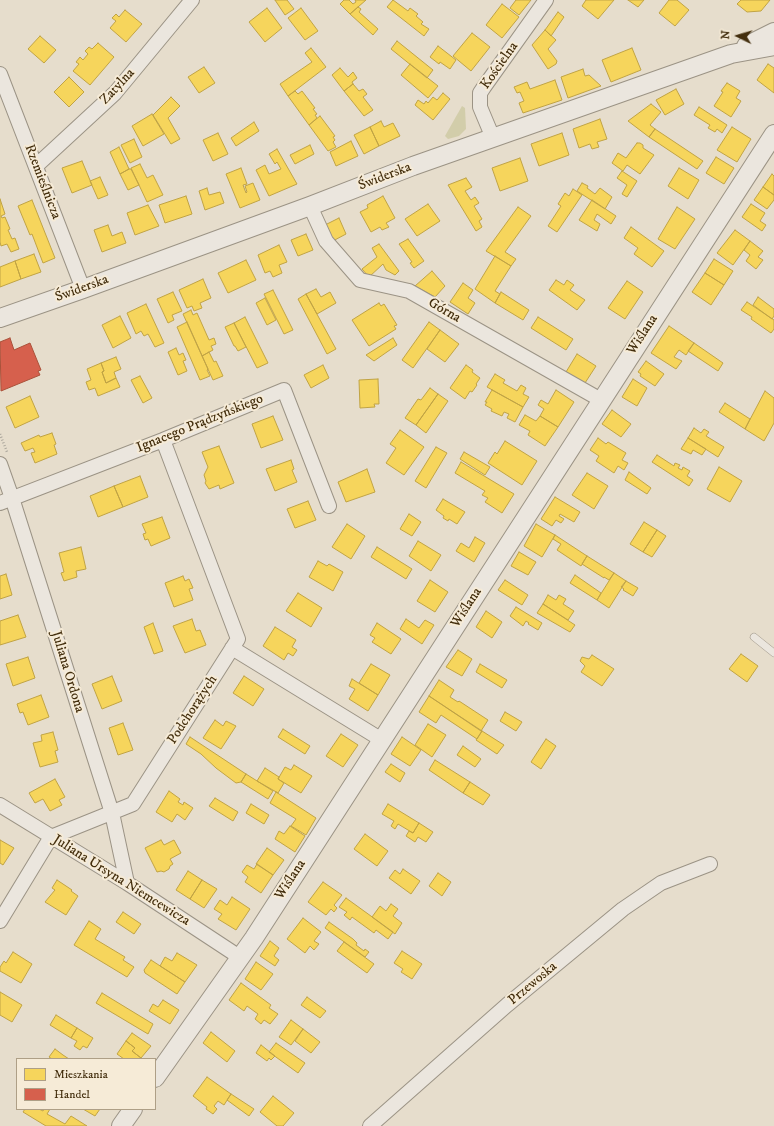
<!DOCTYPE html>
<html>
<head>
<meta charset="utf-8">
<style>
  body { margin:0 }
  #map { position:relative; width:774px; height:1126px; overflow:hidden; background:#e6ddcc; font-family:"IM FELL DW Pica",serif }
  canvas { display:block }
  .legend { position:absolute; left:16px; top:1058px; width:140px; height:52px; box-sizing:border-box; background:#f6ebd7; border:1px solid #ae9f86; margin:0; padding:5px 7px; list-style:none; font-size:12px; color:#432e0d }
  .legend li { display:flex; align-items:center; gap:8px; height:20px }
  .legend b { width:20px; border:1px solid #ae9f86 }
  .north { position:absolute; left:718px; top:16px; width:40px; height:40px; -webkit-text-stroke:3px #f6ebd7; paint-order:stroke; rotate:275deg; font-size:11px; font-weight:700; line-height:16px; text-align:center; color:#432e0d }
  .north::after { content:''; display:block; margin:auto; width:14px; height:18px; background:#432e0d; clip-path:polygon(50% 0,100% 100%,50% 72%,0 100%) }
</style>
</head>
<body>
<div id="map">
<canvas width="774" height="1126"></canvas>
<ul class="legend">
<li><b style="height:11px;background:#f6d55c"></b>Mieszkania</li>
<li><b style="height:11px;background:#d6604d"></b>Handel</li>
</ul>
<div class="north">N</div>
</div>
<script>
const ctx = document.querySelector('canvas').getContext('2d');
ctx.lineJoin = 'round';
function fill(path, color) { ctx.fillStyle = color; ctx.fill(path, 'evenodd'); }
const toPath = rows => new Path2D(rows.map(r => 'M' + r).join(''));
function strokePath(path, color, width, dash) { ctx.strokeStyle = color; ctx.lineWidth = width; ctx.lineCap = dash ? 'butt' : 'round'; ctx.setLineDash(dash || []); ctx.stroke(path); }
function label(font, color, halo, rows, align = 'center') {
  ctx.font = font + ' "IM FELL DW Pica",serif'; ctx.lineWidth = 4; ctx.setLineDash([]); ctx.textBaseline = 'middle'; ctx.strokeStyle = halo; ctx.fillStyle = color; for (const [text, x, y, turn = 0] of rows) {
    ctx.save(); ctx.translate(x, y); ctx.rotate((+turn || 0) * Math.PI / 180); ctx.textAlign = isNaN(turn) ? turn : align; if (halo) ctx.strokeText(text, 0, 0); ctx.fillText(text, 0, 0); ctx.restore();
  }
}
fill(toPath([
  [462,106,465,108,466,129,459,136,448,139,445,136]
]), '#d2cdaa');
const homes = toPath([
  [275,0,287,0,294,9,285,15,275,0],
  [344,0,349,0,353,4,356,2,355,0,366,0,350,14,340,4,344,0],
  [393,0,408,11,410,8,418,14,416,16,423,22,421,24,429,29,424,36,387,7,393,0],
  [516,0,531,0,519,15,510,8,516,0],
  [586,0,614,0,598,19,582,6,586,0],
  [628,0,644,0,638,7,628,0],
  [669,0,677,0,689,10,675,26,659,13,669,0],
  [741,0,770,0,761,11,747,12,737,4,741,0],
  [502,4,519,17,502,38,486,25,502,4],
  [358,7,361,9,359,12,378,29,373,35,350,14,358,7],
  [267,8,282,28,265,42,249,22,267,8],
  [301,8,318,31,305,40,288,18,301,8],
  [125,10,142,24,126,42,110,28,116,21,112,18,116,14,119,17,125,10],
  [558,12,564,17,551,36,545,30,558,12],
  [545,30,556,40,548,49,557,61,556,64,548,69,532,45,545,30],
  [472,33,490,47,471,71,453,56,472,33],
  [40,36,56,50,44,63,28,49,40,36],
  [397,41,433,70,427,78,391,49,397,41],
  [98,43,114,57,90,85,73,71,79,64,76,62,80,57,83,60,88,54,85,51,89,47,92,49,98,43],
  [438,46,456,60,450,69,440,62,439,64,430,57,438,46],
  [311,48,326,67,288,96,280,84,312,62,305,53,311,48],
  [632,48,641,70,611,82,602,60,632,48],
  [410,64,438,86,428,98,401,75,410,64],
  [768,64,774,68,774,93,757,80,768,64],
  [204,67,215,83,199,93,188,77,204,67],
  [340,68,348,77,353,72,357,78,352,82,353,84,344,91,332,75,340,68],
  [583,69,585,76,589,75,601,86,568,98,561,77,583,69],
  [69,77,84,92,69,107,54,92,69,77],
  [555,80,562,100,523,113,519,103,524,101,520,92,517,93,514,87,527,82,530,89,555,80],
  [727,83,740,91,736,98,741,101,731,117,714,106,723,92,721,91,727,83],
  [353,84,359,91,363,89,367,94,363,97,373,110,364,116,344,91,353,84],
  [676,89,684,104,665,115,656,100,676,89],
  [295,91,298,94,302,91,315,108,313,109,317,114,315,115,317,118,309,125,288,96,295,91],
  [443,93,450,99,433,120,415,105,418,100,424,104,426,101,428,103,433,97,437,100,443,93],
  [171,97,180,106,168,118,180,139,171,144,153,115,171,97],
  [651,104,661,112,650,125,655,129,649,137,628,121,651,104],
  [699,107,727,125,722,133,717,129,715,132,708,128,710,125,694,115,699,107],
  [152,114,164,134,143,146,132,126,152,114],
  [320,116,335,136,333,137,335,140,333,142,336,147,328,151,309,125,320,116],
  [600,119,607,139,597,142,599,147,592,149,590,144,579,148,573,129,600,119],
  [381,121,384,127,393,123,400,136,379,146,370,127,381,121],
  [254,122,259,131,236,146,231,138,254,122],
  [370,127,379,146,364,154,354,135,370,127],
  [732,127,751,139,737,162,717,150,732,127],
  [655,129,703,161,697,169,649,137,655,129],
  [218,133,228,154,213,161,203,140,218,133],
  [562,133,569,155,539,166,531,144,562,133],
  [134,139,142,157,130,163,121,145,134,139],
  [351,141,358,156,336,166,330,152,351,141],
  [637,143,640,143,643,145,643,148,654,155,640,174,627,165,623,171,612,163,618,153,626,158,637,143],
  [310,145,314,154,295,164,290,155,310,145],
  [119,147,129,169,120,174,110,152,119,147],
  [277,149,297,184,269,196,256,170,265,165,269,174,281,169,277,162,275,164,269,154,277,149],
  [716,157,734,168,724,184,706,173,716,157],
  [520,158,528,181,500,191,492,168,520,158],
  [82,161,92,185,72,193,62,168,82,161],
  [140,164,147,178,153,175,163,195,147,202,131,168,140,164],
  [241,168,247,184,243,185,246,193,247,192,245,186,253,183,260,200,240,208,226,174,241,168],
  [679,168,699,180,688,199,668,186,679,168],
  [129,169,131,169,139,185,128,190,120,174,129,169],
  [622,171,637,181,627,197,622,194,627,185,617,178,622,171],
  [772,174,774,176,774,195,763,187,772,174],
  [100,177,108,195,98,199,90,181,100,177],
  [466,178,472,187,465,191,471,200,475,197,479,203,474,206,482,219,479,221,482,227,476,231,448,185,466,178],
  [582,183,588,186,587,188,595,194,600,188,612,197,605,209,577,191,582,183],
  [763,187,774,195,774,200,767,209,754,200,763,187],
  [207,188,209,195,220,192,224,203,205,210,199,191,207,188],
  [573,189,582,195,557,232,548,226,561,206,558,204,565,193,569,196,573,189],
  [186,196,192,214,165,223,159,205,186,196],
  [383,196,395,218,386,223,389,227,382,230,380,227,371,232,360,212,368,208,367,205,383,196],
  [0,199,5,214,1,216,2,218,5,217,10,229,8,230,12,239,15,238,19,249,11,252,7,244,1,246,0,242,0,199],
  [32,200,55,258,43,263,32,234,30,235,18,206,32,200],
  [592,200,616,216,611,224,597,214,594,220,600,224,597,231,579,220,592,200],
  [428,204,440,221,417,236,405,219,428,204],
  [751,204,765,213,760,221,766,225,762,231,742,217,751,204],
  [148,205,159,226,135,235,127,213,148,205],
  [518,207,531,216,505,252,516,259,511,266,486,251,518,207],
  [677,207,695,219,675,249,658,239,677,207],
  [339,218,346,234,331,242,323,226,339,218],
  [108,225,112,236,122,232,126,243,102,252,94,230,108,225],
  [631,227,664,251,652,267,634,254,638,248,624,238,631,227],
  [735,230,750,241,733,265,717,253,735,230],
  [306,234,313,250,298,256,291,240,306,234],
  [408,239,424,261,414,268,410,263,412,262,399,244,408,239],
  [750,241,763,251,758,257,763,260,756,269,746,261,750,255,744,250,750,241],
  [379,244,399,271,395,275,386,270,383,264,369,277,362,269,377,257,372,248,379,244],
  [279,245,287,262,279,265,282,273,273,277,270,271,265,273,258,255,279,245],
  [34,254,41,272,21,279,15,261,34,254],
  [495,256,511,266,495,291,500,294,495,303,475,289,495,256],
  [714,259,733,271,724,285,705,273,714,259],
  [246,260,256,280,228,293,218,273,246,260],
  [15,261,21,279,0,287,0,267,15,261],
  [432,271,445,286,435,297,415,286,432,271],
  [705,273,724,285,711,305,692,292,705,273],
  [203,279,211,298,200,303,202,308,194,311,192,306,187,308,179,290,203,279],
  [556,280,564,285,567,280,574,285,570,290,585,300,577,310,549,290,556,280],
  [627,281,643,292,625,319,608,308,627,281],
  [463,283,473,290,468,298,475,303,468,314,450,302,463,283],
  [316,289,321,297,330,292,336,303,317,314,306,294,316,289],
  [273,290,293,330,284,334,264,294,273,290],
  [173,292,182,311,172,315,174,320,168,323,157,299,173,292],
  [501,292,529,310,523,320,495,303,501,292],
  [306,294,336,349,327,354,298,299,306,294],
  [758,297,774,309,774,316,772,319,753,305,758,297],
  [265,298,276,320,267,325,256,303,265,298],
  [747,302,774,320,774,329,771,333,751,319,752,317,741,310,747,302],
  [379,303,381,306,384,304,397,325,394,326,396,329,369,346,352,320,379,303],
  [146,304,164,343,155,347,148,334,144,336,141,331,136,334,127,313,146,304],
  [191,310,193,315,197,313,209,340,214,338,216,344,211,346,213,350,202,356,183,314,191,310],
  [120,316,131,338,113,348,102,325,120,316],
  [245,317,268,363,257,368,234,323,245,317],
  [538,317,573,339,566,350,531,328,538,317],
  [187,322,208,369,207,370,210,376,200,380,177,327,187,322],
  [429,322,440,330,413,368,402,360,429,322],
  [234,323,246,347,238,351,235,346,234,346,225,327,234,323],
  [669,326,694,343,686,355,679,350,674,357,682,361,676,369,651,353,669,326],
  [440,330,459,344,445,362,427,349,440,330],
  [393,338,397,345,374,361,366,355,393,338],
  [694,343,723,363,718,371,688,351,694,343],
  [176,348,179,355,183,353,186,360,183,361,187,371,178,375,168,352,176,348],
  [209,352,214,362,216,361,223,376,213,380,202,356,209,352],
  [577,354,596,366,585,383,566,372,577,354],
  [116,357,121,369,114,372,116,378,106,383,102,372,104,371,101,363,116,357],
  [646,361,664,374,655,386,640,376,641,374,638,372,646,361],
  [101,363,104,371,102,372,106,383,116,378,120,387,98,396,95,388,89,390,86,382,91,380,87,369,101,363],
  [323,365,329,378,311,388,304,375,323,365],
  [466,365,473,370,472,372,480,378,476,384,477,385,472,392,470,391,465,399,450,388,466,365],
  [495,374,505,380,503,383,517,391,521,385,526,388,523,394,529,397,523,407,487,387,495,374],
  [140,376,152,398,143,403,131,380,140,376],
  [378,379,379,404,374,404,375,407,360,408,359,380,378,379],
  [633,379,647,388,637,406,622,397,633,379],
  [430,388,438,394,416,425,405,418,418,399,421,400,430,388],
  [492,390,523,407,515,422,507,418,509,414,504,412,502,416,491,411,492,409,485,405,487,402,485,402,492,390],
  [556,390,574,402,558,427,540,416,544,409,538,405,541,400,548,404,556,390],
  [765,391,774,398,774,423,764,441,745,429,765,391],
  [438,394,448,401,426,433,416,425,438,394],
  [30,396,39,417,15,428,6,407,30,396],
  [725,403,750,419,745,429,719,412,725,403],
  [612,410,631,424,621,437,602,424,612,410],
  [525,415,536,421,540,416,558,427,545,446,528,435,530,431,519,425,525,415],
  [273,416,283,440,261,448,252,424,273,416],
  [694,428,701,433,704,429,709,432,706,436,724,447,718,457,688,438,694,428],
  [400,430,424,447,404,475,386,463,396,448,390,444,400,430],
  [52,433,56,444,54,445,57,454,35,463,31,453,35,452,33,448,25,451,21,443,39,435,40,437,52,433],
  [598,438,606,444,608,442,626,453,622,460,628,463,624,470,618,466,614,473,596,461,599,456,590,450,598,438],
  [688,438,706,449,702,455,693,450,691,454,681,449,688,438],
  [505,441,537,461,522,485,488,463,495,452,497,454,505,441],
  [219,446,234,483,220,489,219,485,209,489,205,483,206,481,204,475,208,467,202,452,219,446],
  [436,447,447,453,426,488,415,481,436,447],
  [464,452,490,467,485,475,460,459,464,452],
  [657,455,674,466,675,463,680,465,678,468,682,470,683,467,690,471,687,476,693,480,689,486,652,462,657,455],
  [291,460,294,469,292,470,297,482,275,491,266,469,291,460],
  [461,462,514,494,502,513,485,502,488,498,482,495,485,491,455,473,461,462],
  [719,467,742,481,730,502,707,489,719,467],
  [367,469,375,492,346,502,338,482,367,469],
  [629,472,651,488,647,494,625,480,629,472],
  [587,473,608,486,594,509,572,495,587,473],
  [140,476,148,497,123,507,114,486,140,476],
  [114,486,123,507,98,517,90,496,114,486],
  [555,497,580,512,574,522,560,514,559,516,564,519,561,523,556,520,552,526,541,519,555,497],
  [443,499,465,512,457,524,449,519,448,521,443,518,444,516,436,510,443,499],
  [308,501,316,520,295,528,287,509,308,501],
  [409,514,421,522,412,536,400,529,409,514],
  [162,517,170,538,151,546,148,539,145,540,143,534,146,533,142,524,162,517],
  [644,522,657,530,643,552,630,544,644,522],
  [347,524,365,536,351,559,332,547,347,524],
  [536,524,555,535,542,557,524,546,536,524],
  [657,530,666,536,652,557,643,552,657,530],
  [555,535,587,556,581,566,557,550,561,544,553,539,555,535],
  [475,537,485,543,474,562,456,551,461,543,469,548,475,537],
  [418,541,441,555,431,571,409,556,418,541],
  [81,547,86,569,76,571,77,577,64,581,61,573,64,572,59,553,81,547],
  [377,547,412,569,406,579,371,557,377,547],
  [519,552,536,562,528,575,511,566,519,552],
  [587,556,614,573,609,580,604,577,604,578,582,564,587,556],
  [318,561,327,566,329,564,343,572,333,591,309,577,318,561],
  [614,573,626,581,609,608,597,600,614,573],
  [6,574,12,595,0,599,0,576,6,574],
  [575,575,601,593,597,600,570,583,575,575],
  [183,576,185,581,189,579,193,588,189,589,193,600,174,607,165,583,183,576],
  [430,580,448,592,435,612,417,601,430,580],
  [505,580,528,595,522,605,498,590,505,580],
  [626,581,638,588,633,596,623,590,624,589,621,587,626,581],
  [298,593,322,608,311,627,286,611,298,593],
  [548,595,556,600,559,595,566,599,563,604,574,611,568,620,543,604,548,595],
  [543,604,575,625,570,632,537,613,543,604],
  [516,607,542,623,538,630,528,624,529,623,526,621,523,626,510,616,516,607],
  [486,611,502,622,492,638,476,627,486,611],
  [18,615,26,637,0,645,0,621,18,615],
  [192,619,196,631,200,630,206,645,185,653,173,626,192,619],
  [406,619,419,628,425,620,434,625,422,644,400,629,406,619],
  [153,623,163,651,154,654,144,627,153,623],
  [377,623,401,639,391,654,372,642,375,638,370,635,377,623],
  [275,627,296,640,292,647,297,650,293,656,288,653,284,660,263,646,275,627],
  [458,650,472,659,462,676,446,667,458,650],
  [741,654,758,666,747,682,729,669,741,654],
  [592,655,614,669,602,686,581,672,585,666,580,661,582,657,589,659,592,655],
  [28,657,35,678,13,686,6,664,28,657],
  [371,664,390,675,378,695,359,683,371,664],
  [480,664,507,680,502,688,476,672,480,664],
  [112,676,122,701,102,709,92,684,112,676],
  [244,676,264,689,253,706,233,693,244,676],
  [352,679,378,695,368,711,349,699,355,689,349,686,352,679],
  [439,680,454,690,450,697,458,702,459,701,488,720,481,731,429,696,439,680],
  [41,695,49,717,28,725,23,712,20,713,17,704,41,695],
  [429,696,482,731,477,739,441,715,436,723,419,712,429,696],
  [505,712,522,722,516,731,500,721,505,712],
  [215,720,223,726,226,721,236,726,221,749,203,738,215,720],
  [123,723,133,750,118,755,109,728,123,723],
  [428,724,446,735,432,757,415,745,428,724],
  [283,729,310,746,305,754,278,737,283,729],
  [482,731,504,745,497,754,476,740,482,731],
  [53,732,58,750,55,751,58,762,40,767,33,743,42,741,41,735,53,732],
  [341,734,358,745,343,767,326,756,341,734],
  [190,737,246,774,241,782,236,783,216,768,201,754,186,744,190,737],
  [402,737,421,750,410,766,391,754,402,737],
  [546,739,556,746,541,769,531,762,546,739],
  [463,746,481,759,475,767,457,755,463,746],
  [435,760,470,782,463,793,429,770,435,760],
  [391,764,405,773,400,782,385,772,391,764],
  [294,765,312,776,301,793,278,779,285,767,291,770,294,765],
  [265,768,279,777,278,779,284,783,278,793,257,781,265,768],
  [246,774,273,791,268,799,241,782,246,774],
  [55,779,65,797,59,800,62,805,50,811,43,799,35,803,29,793,55,779],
  [470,782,490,795,483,805,463,793,470,782],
  [169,791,180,799,178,802,183,805,184,802,193,808,185,820,177,814,172,822,156,812,169,791],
  [276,792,316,818,306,835,291,826,296,819,270,803,276,792],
  [215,798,238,812,233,821,209,806,215,798],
  [251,804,269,815,264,824,246,813,251,804],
  [388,804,419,823,413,833,398,824,395,829,391,826,394,821,382,814,388,804],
  [419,823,433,832,426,842,418,837,415,842,406,836,409,831,413,833,419,823],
  [290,826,305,836,295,852,275,839,279,831,284,834,290,826],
  [365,834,388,851,377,866,354,849,365,834],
  [0,840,14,848,3,865,0,863,0,840],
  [161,840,164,845,174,840,181,853,170,859,173,864,170,866,169,869,164,872,161,871,157,872,145,848,161,840],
  [267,848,284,860,273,875,256,864,267,848],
  [257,864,273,875,261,893,245,882,248,877,242,872,247,865,254,869,257,864],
  [403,869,420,881,411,894,389,878,395,870,400,874,403,869],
  [188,871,202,880,190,899,176,890,188,871],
  [438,873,451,882,442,896,429,886,438,873],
  [57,880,72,890,71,891,78,896,66,915,45,902,55,890,52,888,57,880],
  [202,880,217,889,204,908,190,899,202,880],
  [323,882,342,895,334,905,337,908,334,912,331,909,326,915,308,902,323,882],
  [232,897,250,909,236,930,218,919,222,914,214,909,220,900,227,905,232,897],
  [346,898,393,932,388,939,376,930,374,933,352,917,350,920,344,915,347,912,339,907,346,898],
  [391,904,398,909,393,916,402,923,395,934,372,917,380,906,386,911,391,904],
  [123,912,141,924,134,934,116,922,123,912],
  [303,918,321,932,314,941,319,944,314,950,310,946,305,953,287,939,303,918],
  [89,921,101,929,95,939,125,957,123,960,134,967,127,977,74,945,89,921],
  [329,922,353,939,357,943,356,945,364,951,365,949,369,952,365,957,325,928,329,922],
  [270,941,279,948,274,956,279,960,275,966,260,956,270,941],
  [344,942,374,964,367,973,337,951,344,942],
  [402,951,422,964,412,979,401,972,403,969,394,963,402,951],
  [13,952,32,964,21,983,0,971,0,967,4,961,6,963,13,952],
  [177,953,197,965,185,982,160,966,165,957,172,961,177,953],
  [151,960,185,982,177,994,145,973,144,970,151,960],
  [256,962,273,974,261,990,245,979,256,962],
  [241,983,271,1005,269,1008,278,1014,270,1024,264,1020,261,1024,255,1019,258,1014,247,1006,244,1011,229,1000,241,983],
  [0,992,22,1005,12,1022,0,1015,0,992],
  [102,993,153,1024,148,1034,96,1003,102,993],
  [307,997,326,1011,320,1018,301,1005,307,997],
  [163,1000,179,1010,170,1024,149,1011,153,1004,158,1007,163,1000],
  [56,1015,77,1028,71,1038,50,1025,56,1015],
  [291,1020,303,1029,291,1045,279,1037,291,1020],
  [77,1028,93,1038,87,1048,83,1046,80,1050,74,1046,77,1041,71,1038,77,1028],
  [303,1029,320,1042,311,1053,295,1041,303,1029],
  [211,1032,235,1051,227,1062,203,1043,211,1032],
  [132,1033,151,1046,141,1058,132,1051,135,1048,126,1041,132,1033],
  [126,1041,135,1048,132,1051,141,1058,140,1059,124,1059,117,1054,126,1041],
  [276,1043,305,1063,298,1073,269,1052,276,1043],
  [261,1045,275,1056,271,1060,269,1058,267,1061,256,1053,261,1045],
  [55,1049,63,1055,69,1059,52,1059,49,1057,55,1049],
  [207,1077,231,1094,224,1105,218,1101,214,1106,217,1109,213,1114,206,1109,207,1107,193,1096,207,1077],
  [231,1094,254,1109,249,1116,227,1100,231,1094],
  [273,1096,294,1113,283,1126,277,1126,260,1112,273,1096],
  [25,1109,39,1109,43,1111,44,1109,50,1109,47,1114,65,1124,71,1116,87,1126,46,1126,23,1112,25,1109],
  [83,1109,100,1109,95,1116,83,1109]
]);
fill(homes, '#f6d55c');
strokePath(homes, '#c0a344', 1);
const shops = toPath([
  [10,338,14,350,30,343,41,370,38,371,40,375,1,391,0,342,10,338]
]);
fill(shops, '#d6604d');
strokePath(shops, '#aa513a', 1);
const service = toPath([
  [754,637,774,653]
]);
const minor = toPath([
  [0,74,83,289],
  [493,138,480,107,480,93,484,87,546,0],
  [36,166,115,93,192,0],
  [310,206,326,241,360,280,409,291,601,400],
  [0,464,12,498,112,813,127,883],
  [0,503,163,440,284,390,329,506],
  [232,648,382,740],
  [0,805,127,883,241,958],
  [0,921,51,837,133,804,238,639,163,440],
  [370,1126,507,1005,623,909,661,883,710,864]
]);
const tertiary = toPath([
  [746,46,774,32],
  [0,318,83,289,310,206,413,166,731,54,774,46],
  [155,1078,254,938,774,134],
  [121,1126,133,1109]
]);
strokePath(service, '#9b9385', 8);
strokePath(minor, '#9b9385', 16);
strokePath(tertiary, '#9b9385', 20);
strokePath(toPath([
  [0,434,7,452]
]), '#aba69c', 2.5, [1, 2]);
strokePath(service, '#ebe6de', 7);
strokePath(minor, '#ebe6de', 14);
strokePath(tertiary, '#ebe6de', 18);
label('14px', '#432e0d', '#f6ebd7', [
  ["Kościelna",500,66,-55],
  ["Zatylna",118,87,-47],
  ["Świderska",385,177,-21],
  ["Rzemieślnicza",42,182,69],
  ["Świderska",82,289,-20],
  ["Górna",444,311,30],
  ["Wiślana",643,335,-57],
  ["Ignacego Prądzyńskiego",200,424,-22],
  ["Wiślana",467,608,-57],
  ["Juliana Ordona",67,672,73],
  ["Podchorążych",193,710,-57],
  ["Wiślana",291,880,-57],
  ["Juliana Ursyna Niemcewicza",121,881,32],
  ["Przewoska",533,984,-40]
]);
</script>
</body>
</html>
